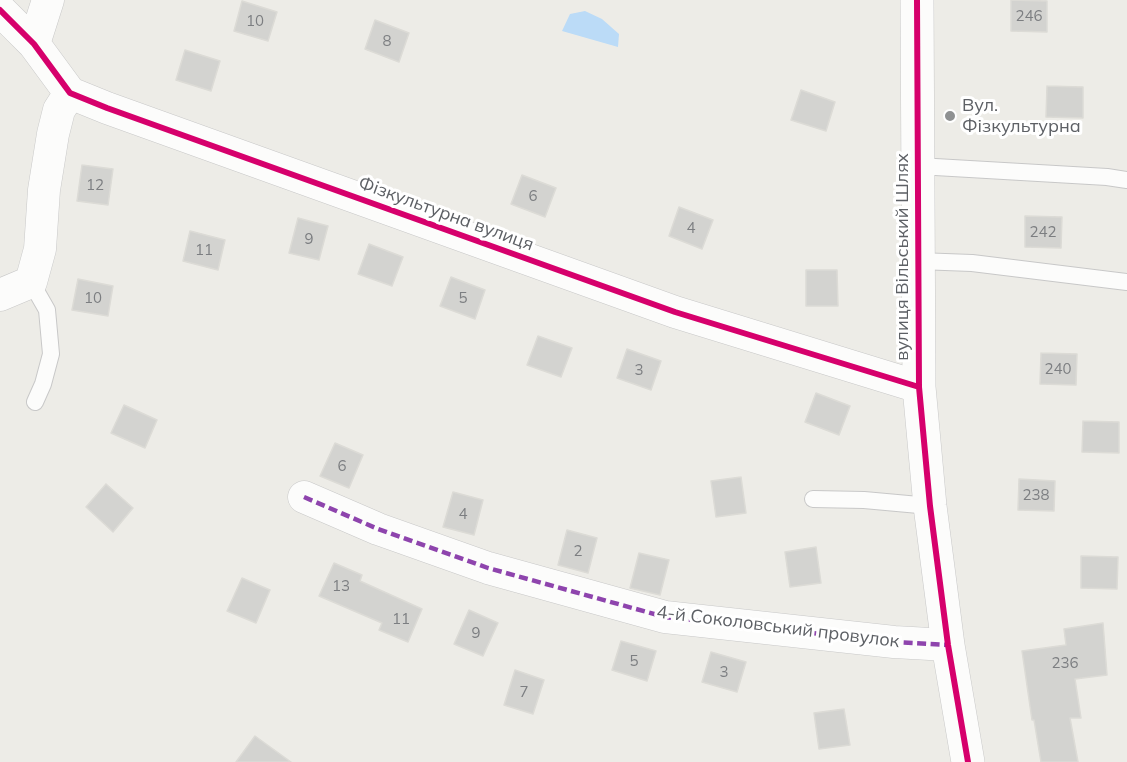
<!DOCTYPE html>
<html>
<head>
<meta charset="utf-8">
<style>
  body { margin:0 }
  canvas { display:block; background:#edece7 }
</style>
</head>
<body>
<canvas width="1127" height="762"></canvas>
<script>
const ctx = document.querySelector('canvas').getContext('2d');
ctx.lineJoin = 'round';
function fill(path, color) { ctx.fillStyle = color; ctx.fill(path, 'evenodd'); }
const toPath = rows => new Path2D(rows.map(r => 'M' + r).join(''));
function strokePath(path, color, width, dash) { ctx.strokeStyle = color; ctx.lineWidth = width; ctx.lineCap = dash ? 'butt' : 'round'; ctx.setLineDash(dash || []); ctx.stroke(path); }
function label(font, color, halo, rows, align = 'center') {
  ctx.font = font + ' Mulish,sans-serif'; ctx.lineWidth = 6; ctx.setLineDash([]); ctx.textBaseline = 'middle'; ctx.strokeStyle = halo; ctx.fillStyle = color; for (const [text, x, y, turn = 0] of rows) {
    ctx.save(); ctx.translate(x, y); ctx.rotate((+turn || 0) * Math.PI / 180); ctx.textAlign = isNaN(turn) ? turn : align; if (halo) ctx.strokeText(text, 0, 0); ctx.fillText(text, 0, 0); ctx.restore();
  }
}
fill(toPath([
  [585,11,602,19,619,34,618,47,562,31,570,14]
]), '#bbdbf7');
const building = toPath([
  [1011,0,1047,1,1047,32,1011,31,1011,0],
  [242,1,277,12,268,41,234,31,242,1],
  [375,20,409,33,399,62,365,49,375,20],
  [185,50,220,61,211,91,176,80,185,50],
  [1047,86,1083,87,1083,118,1046,117,1047,86],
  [801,90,835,102,826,131,791,120,801,90],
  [82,165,113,169,108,205,77,201,82,165],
  [522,175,556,188,545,217,511,204,522,175],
  [679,207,713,220,702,249,669,236,679,207],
  [1025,216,1062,217,1061,248,1025,247,1025,216],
  [298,218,328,226,319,260,289,253,298,218],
  [190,231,225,240,218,270,183,261,190,231],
  [369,244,403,257,392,286,358,274,369,244],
  [806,270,837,270,838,306,806,306,806,270],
  [451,277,485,290,475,319,440,306,451,277],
  [78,279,113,286,108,316,72,310,78,279],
  [538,336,572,348,561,377,527,365,538,336],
  [627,349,661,361,651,390,617,378,627,349],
  [1041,353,1077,354,1076,385,1040,384,1041,353],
  [816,393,850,406,839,435,805,422,816,393],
  [124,405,157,420,145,448,111,433,124,405],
  [1083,421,1119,422,1119,453,1082,452,1083,421],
  [335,443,363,455,349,488,320,476,335,443],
  [741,477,746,513,716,517,711,481,741,477],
  [1019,479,1055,481,1054,511,1018,510,1019,479],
  [106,484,133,508,113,532,86,507,106,484],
  [453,492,483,500,474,535,443,527,453,492],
  [567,530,597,538,588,573,558,565,567,530],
  [816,547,821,583,790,587,785,552,816,547],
  [639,553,669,560,660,595,630,588,639,553],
  [1081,556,1118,557,1117,589,1081,588,1081,556],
  [334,563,362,575,360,581,422,609,408,642,379,630,382,623,319,596,334,563],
  [242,578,270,590,256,623,227,611,242,578],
  [469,610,498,623,483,656,454,644,469,610],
  [1103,623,1107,675,1075,679,1081,718,1070,718,1078,762,1041,762,1034,720,1032,720,1022,651,1066,645,1064,629,1103,623],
  [621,641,656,651,647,681,612,670,621,641],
  [711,652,746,662,737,692,702,682,711,652],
  [515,670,544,680,533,714,504,705,515,670],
  [844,709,850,745,819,749,814,713,844,709],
  [255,736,291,762,236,762,255,736]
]);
fill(building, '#d3d3d0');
strokePath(building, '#dcdbd6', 1.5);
const service = toPath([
  [918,166,1107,177,1127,180],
  [918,261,972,263,1127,282],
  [31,282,47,310,51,354,43,384,35,402],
  [813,499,864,500,930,506]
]);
const minor = toPath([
  [0,10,34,44,70,93,107,108,675,312,919,387],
  [34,44,48,0],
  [0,295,31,282,40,249,44,190,53,134,59,110,70,93],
  [304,497,378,529,488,568,665,617,894,642,948,645]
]);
const tertiary = toPath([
  [917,0,919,387,930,506,948,645,968,762]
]);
strokePath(service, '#c8c8c8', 18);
strokePath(minor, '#c8c8c8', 33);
strokePath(tertiary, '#c8c8c8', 34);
strokePath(service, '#fcfcfb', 16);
strokePath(minor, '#fcfcfb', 32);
strokePath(tertiary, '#fcfcfb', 33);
strokePath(toPath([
  [304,497,378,529,488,568,665,617,894,642,948,645]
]), '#8e44ad', 4.5, [9, 4.5]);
strokePath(toPath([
  [917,0,919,387,930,506,948,645,968,762],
  [0,10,34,44,70,93,107,108,675,312,919,387]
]), '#d6006c', 6);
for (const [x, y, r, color] of [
  [950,116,6,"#8f9192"]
]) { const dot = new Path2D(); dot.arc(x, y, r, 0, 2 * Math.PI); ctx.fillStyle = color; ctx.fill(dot); strokePath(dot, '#fff', 2); }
label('15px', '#7c7e81', null, [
  ["246",1029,16],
  ["10",255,21],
  ["8",387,41],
  ["12",95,185],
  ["6",533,196],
  ["4",691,228],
  ["242",1043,232],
  ["9",309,239],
  ["11",204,250],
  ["10",93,298],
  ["5",463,298],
  ["240",1058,369],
  ["3",639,370],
  ["6",342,466],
  ["238",1036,495],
  ["4",463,514],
  ["2",578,551],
  ["13",341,586],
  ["11",401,619],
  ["9",476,633],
  ["5",634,661],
  ["236",1065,663],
  ["3",724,672],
  ["7",524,692]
]);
label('18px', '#5d6065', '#fff', [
  ["Вул.",962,106],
  ["Фізкультурна",962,127]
], 'left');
label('18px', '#5d6065', '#fff', [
  ["Фізкультурна вулиця",446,214,20],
  ["вулиця Вільський Шлях",903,257,-90],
  ["4-й Соколовський провулок",778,627,7]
]);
</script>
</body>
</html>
